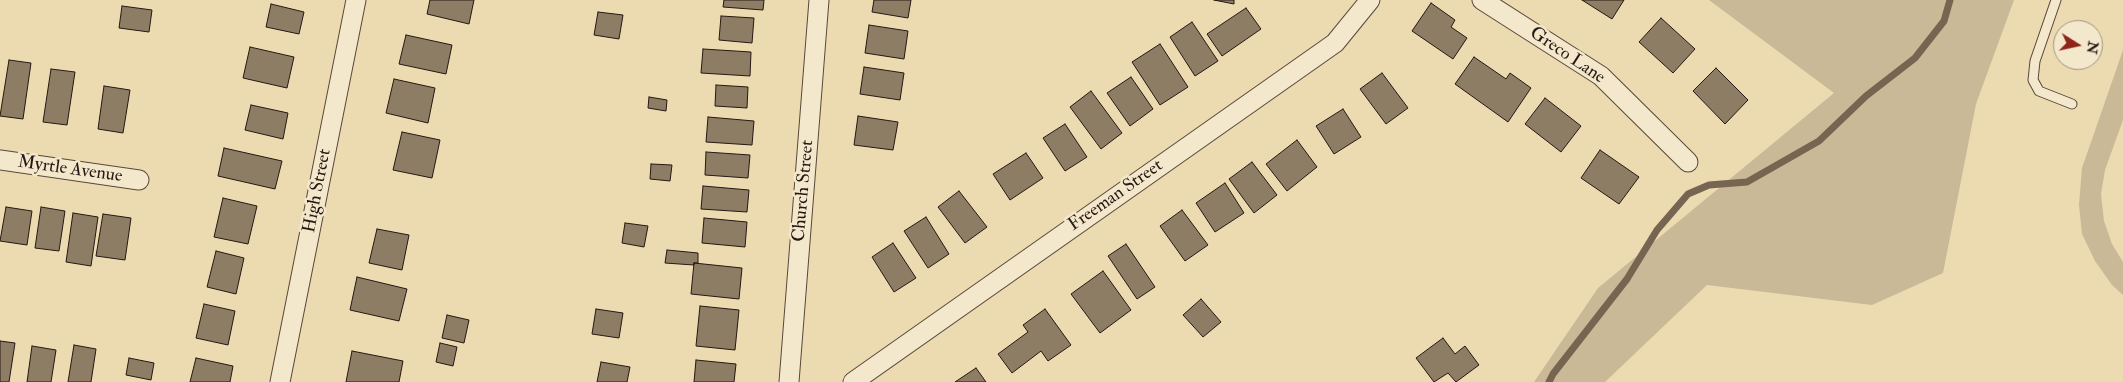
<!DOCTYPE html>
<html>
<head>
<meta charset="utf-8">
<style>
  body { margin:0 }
  #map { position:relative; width:2123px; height:382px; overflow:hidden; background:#ecdab1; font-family:"IM FELL Double Pica",serif }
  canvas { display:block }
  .north { position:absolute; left:2053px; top:20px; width:50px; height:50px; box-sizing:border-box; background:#f3e7cc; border:1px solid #a19482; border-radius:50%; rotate:100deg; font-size:14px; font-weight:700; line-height:20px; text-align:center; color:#261812 }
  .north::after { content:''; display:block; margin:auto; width:18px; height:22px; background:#8f2418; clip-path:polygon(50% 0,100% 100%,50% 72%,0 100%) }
</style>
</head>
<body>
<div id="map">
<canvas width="2123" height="382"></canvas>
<div class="north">N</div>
</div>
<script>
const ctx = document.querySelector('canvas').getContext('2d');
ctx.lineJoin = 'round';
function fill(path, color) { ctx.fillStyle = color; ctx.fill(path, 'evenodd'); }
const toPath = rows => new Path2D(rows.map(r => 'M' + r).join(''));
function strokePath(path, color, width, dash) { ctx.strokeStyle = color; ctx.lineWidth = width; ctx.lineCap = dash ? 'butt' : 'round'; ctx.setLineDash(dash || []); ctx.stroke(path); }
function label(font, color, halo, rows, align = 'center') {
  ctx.font = font + ' "IM FELL Double Pica",serif'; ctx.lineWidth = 5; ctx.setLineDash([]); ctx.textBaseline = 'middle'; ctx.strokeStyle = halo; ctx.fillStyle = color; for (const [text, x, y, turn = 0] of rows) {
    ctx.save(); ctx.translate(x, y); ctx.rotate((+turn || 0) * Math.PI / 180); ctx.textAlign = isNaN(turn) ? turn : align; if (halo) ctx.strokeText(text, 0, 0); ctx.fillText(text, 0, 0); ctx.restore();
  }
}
fill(toPath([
  [1709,0,2014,0,1976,104,1943,273,1872,305,1707,285,1605,382,1534,382,1598,288,1834,93],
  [2123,50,2123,120,2105,170,2101,194,2104,221,2112,244,2123,262,2123,295,2112,285,2095,261,2082,234,2079,205,2082,168]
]), '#cab996');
strokePath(toPath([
  [1549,382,1553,374,1627,279,1657,230,1688,194,1709,185,1747,182,1819,141,1866,96,1915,58,1944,21,1950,0]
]), '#756551', 7);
const building = toPath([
  [430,0,474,0,469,24,427,14,430,0],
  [724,0,764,0,763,10,723,7,724,0],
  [874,0,911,0,908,18,872,12,874,0],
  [1214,0,1234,0,1234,4,1214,0],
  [1582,0,1624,0,1612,19,1582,0],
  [1431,3,1455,20,1451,27,1467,38,1453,59,1412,31,1431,3],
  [271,4,304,12,299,34,266,27,271,4],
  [122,6,152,10,149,32,119,28,122,6],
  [1246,8,1261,29,1222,56,1207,34,1246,8],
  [598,12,623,15,619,39,594,35,598,12],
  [721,16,754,18,752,43,719,40,721,16],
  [1661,18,1695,49,1673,73,1639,42,1661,18],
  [1192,22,1218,61,1195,76,1170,37,1192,22],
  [869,25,908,31,904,59,865,53,869,25],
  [406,35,452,45,446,74,399,64,406,35],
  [1160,44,1188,87,1160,105,1132,62,1160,44],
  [250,47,294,57,287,88,243,78,250,47],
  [703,49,751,52,750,76,701,73,703,49],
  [1474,57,1506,79,1510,73,1531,88,1508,122,1455,84,1474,57],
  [9,60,31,63,23,119,0,116,9,60],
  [864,67,904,73,900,100,860,94,864,67],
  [1716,68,1748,100,1725,124,1693,91,1716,68],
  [51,69,75,72,67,125,43,122,51,69],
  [1382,73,1408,108,1386,124,1360,89,1382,73],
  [1131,77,1153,109,1130,126,1107,93,1131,77],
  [394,79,435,88,428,123,386,113,394,79],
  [716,85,748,87,747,108,715,106,716,85],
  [104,86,130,90,123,133,98,129,104,86],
  [1091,91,1122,133,1101,149,1070,107,1091,91],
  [649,97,667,100,666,111,648,108,649,97],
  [1545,98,1581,126,1561,152,1525,124,1545,98],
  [251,105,288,113,283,139,245,130,251,105],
  [1343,109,1361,137,1334,154,1316,126,1343,109],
  [858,116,898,122,893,150,854,145,858,116],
  [708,117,754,121,752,145,706,142,708,117],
  [1065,124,1087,157,1065,171,1043,138,1065,124],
  [402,132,440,140,432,178,393,170,402,132],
  [1297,140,1317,167,1287,191,1266,164,1297,140],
  [224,148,282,161,275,189,218,176,224,148],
  [1600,150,1639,177,1619,204,1581,178,1600,150],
  [706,152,750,155,748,178,705,175,706,152],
  [1026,153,1043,178,1010,200,993,174,1026,153],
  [1252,162,1277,195,1254,213,1229,179,1252,162],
  [651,164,672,165,670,181,650,179,651,164],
  [1225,183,1244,213,1215,232,1196,203,1225,183],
  [703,186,749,190,747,212,701,209,703,186],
  [959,191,987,227,965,243,938,207,959,191],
  [223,198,257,206,248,244,214,237,223,198],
  [6,207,32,211,27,245,0,241,6,207],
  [41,207,65,211,59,251,35,248,41,207],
  [1182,210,1208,245,1185,261,1160,226,1182,210],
  [73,213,98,217,91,266,66,262,73,213],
  [103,214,131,218,125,260,96,256,103,214],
  [926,217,949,254,928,268,904,231,926,217],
  [704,218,747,222,745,247,702,243,704,218],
  [625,223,648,226,644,247,622,243,625,223],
  [377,229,409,235,402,270,369,263,377,229],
  [893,243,916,278,894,292,872,257,893,243],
  [1126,244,1155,287,1137,299,1108,256,1126,244],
  [667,250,698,253,698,263,694,263,694,265,665,263,667,250],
  [216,251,244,258,236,294,207,287,216,251],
  [694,263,742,268,739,299,691,294,694,263],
  [1103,271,1131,310,1100,333,1071,294,1103,271],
  [357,277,407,289,399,321,350,310,357,277],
  [1201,299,1221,322,1203,337,1183,315,1201,299],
  [204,304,235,311,228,345,196,338,204,304],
  [700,306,739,310,735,350,696,346,700,306],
  [596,309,623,313,619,338,592,334,596,309],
  [1045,309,1071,345,1048,361,1041,351,1012,373,998,354,1028,332,1023,325,1045,309],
  [447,315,469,320,464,343,442,338,447,315],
  [1443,338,1455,354,1465,346,1479,365,1456,382,1448,373,1434,382,1416,358,1443,338],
  [0,341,15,343,9,382,0,382,0,341],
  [440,343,457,347,453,366,436,362,440,343],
  [74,345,96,349,91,382,68,382,74,345],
  [32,346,56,350,51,382,27,382,32,346],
  [352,351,403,361,399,382,346,382,352,351],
  [129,358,154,363,151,380,126,375,129,358],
  [196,358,233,366,230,382,190,382,196,358],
  [696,360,736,364,734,382,694,382,696,360],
  [601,362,630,367,627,382,597,382,601,362],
  [976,368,986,382,955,382,976,368]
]);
fill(building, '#8d7d65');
strokePath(building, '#261812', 1);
const lane = toPath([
  [2056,0,2035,61,2033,80,2039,91,2072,104]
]);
const street = toPath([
  [1482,0,1601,76,1688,162],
  [0,160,139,180],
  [280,382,356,0],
  [789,382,819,0],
  [853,382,1335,43,1370,0]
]);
strokePath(lane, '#58483a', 11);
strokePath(street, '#58483a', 21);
strokePath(lane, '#f3e7cc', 9);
strokePath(street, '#f3e7cc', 19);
label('18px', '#261812', '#f3e7cc', [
  ["Greco Lane",1567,56,34],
  ["Myrtle Avenue",70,170,8],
  ["High Street",318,191,-79],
  ["Church Street",804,191,-85],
  ["Freeman Street",1116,196,-35]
]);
</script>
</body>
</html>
